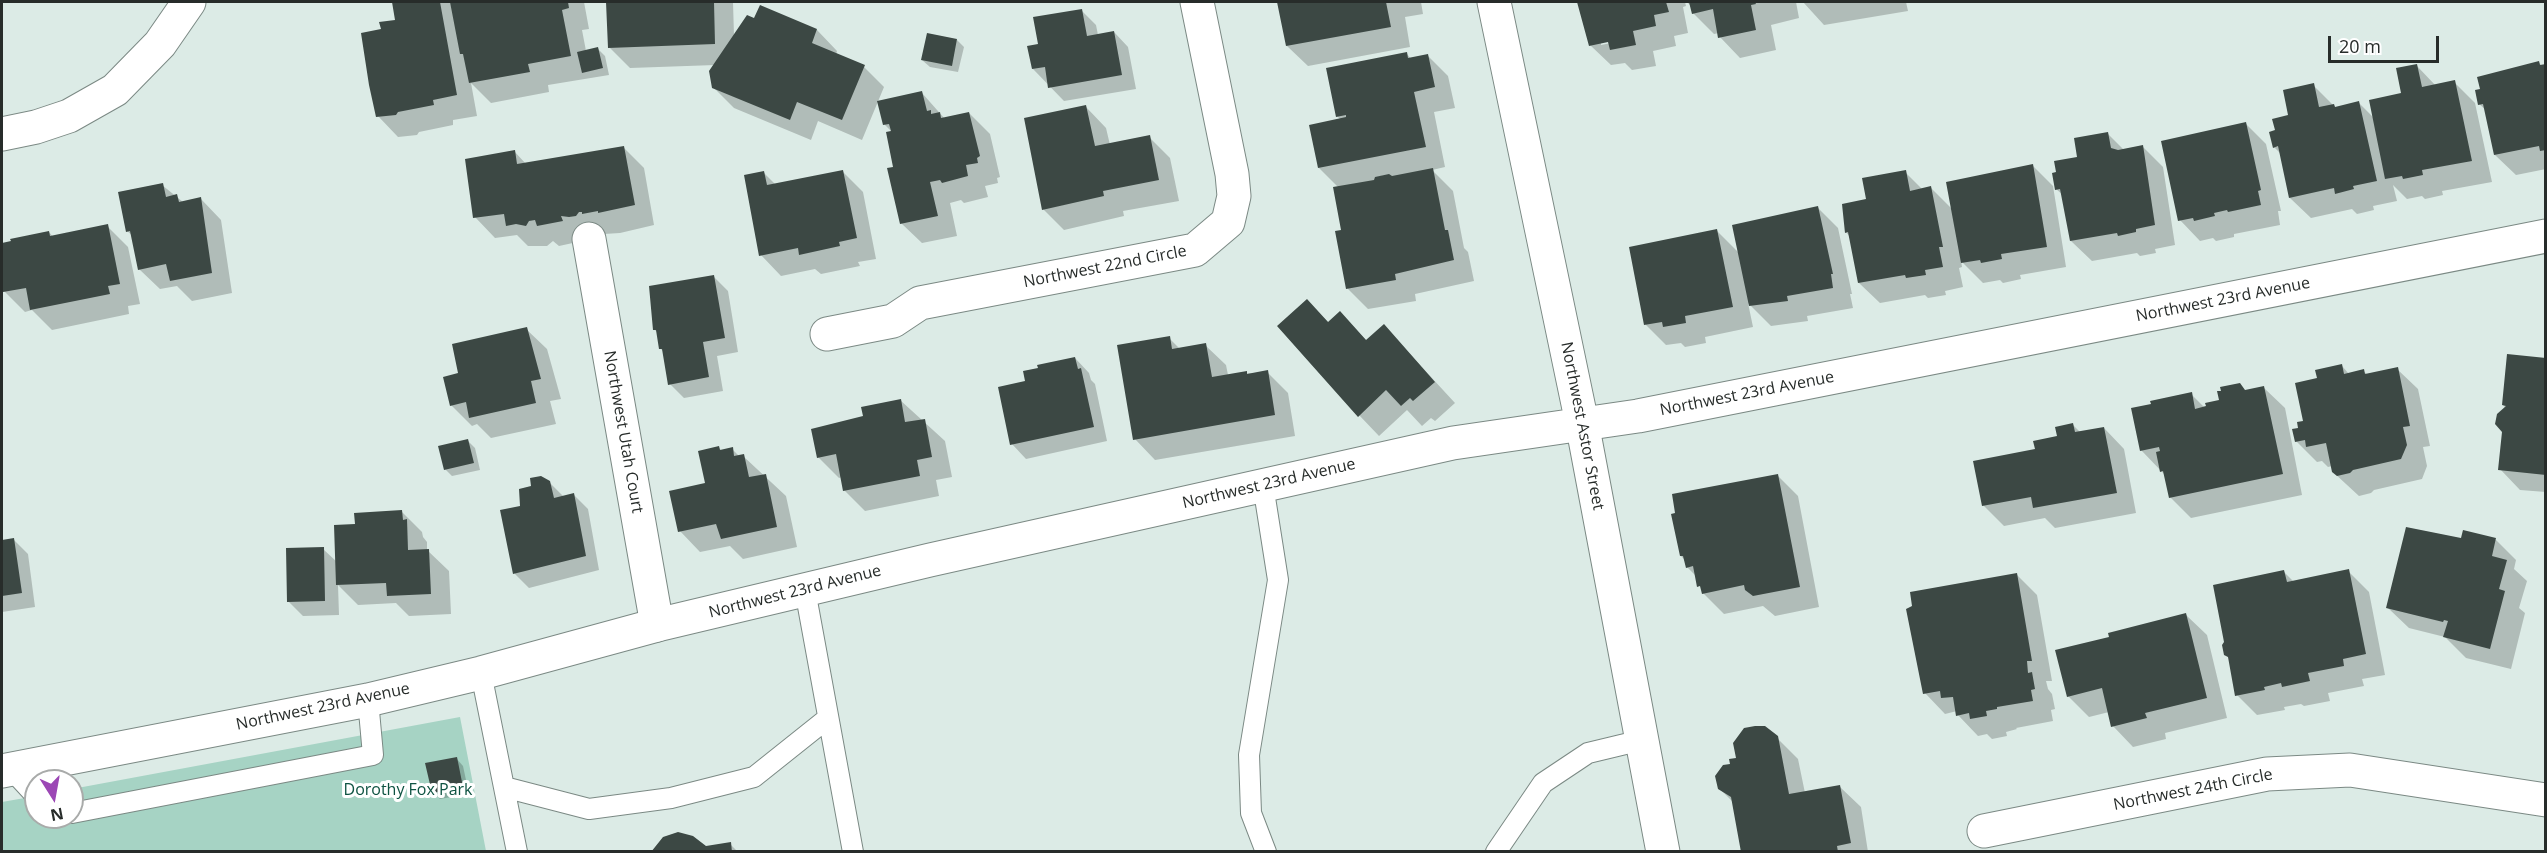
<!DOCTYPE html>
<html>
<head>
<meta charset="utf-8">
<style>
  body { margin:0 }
  #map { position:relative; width:2547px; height:853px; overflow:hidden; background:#dcebe6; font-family:"Open Sans",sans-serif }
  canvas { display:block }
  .frame { position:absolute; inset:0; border:3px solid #272c2a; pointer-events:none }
  .north { position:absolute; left:24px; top:769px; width:60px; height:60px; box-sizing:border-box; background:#fff; border:2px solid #a9abaa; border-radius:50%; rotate:169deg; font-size:16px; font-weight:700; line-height:24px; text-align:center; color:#272c2a }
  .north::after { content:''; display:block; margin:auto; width:21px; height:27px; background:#9c47b5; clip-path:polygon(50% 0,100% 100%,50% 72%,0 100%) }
  .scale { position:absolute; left:2328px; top:36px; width:111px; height:27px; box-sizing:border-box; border:3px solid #272c2a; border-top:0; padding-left:8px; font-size:18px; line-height:21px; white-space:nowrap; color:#272c2a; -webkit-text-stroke:4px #fff; paint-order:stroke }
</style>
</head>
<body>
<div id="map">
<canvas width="2547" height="853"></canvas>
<div class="frame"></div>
<div class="north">N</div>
<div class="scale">20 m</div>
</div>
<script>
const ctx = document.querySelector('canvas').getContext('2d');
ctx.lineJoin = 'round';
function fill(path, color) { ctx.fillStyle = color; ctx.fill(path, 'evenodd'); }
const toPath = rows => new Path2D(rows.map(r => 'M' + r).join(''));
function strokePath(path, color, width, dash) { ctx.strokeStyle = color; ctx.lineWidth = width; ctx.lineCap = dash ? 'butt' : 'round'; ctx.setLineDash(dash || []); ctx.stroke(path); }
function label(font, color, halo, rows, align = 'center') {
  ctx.font = font + ' "Open Sans",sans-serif'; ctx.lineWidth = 6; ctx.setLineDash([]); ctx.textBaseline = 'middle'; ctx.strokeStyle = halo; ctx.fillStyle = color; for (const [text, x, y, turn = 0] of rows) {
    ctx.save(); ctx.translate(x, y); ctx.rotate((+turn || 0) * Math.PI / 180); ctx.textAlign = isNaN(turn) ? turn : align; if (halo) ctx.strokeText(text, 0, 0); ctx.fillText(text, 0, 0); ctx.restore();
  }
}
fill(toPath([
  [460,717,486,851,2,851,2,802,36,796,36,817,72,817,72,789]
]), '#a6d3c4');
fill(toPath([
  [394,2,584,2,589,29,582,30,586,51,598,49,605,56,609,75,548,85,549,92,491,103,471,83,477,116,453,120,453,125,419,132,417,135,398,137,378,116,382,31,397,21],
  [608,2,733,2,734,36,755,20,760,7,817,30,837,51,836,55,864,67,884,87,862,140,818,121,811,140,734,108,713,87,715,65,630,68,610,48],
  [1278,2,1421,2,1423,14,1405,17,1410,47,1308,66,1287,46],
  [1579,2,1685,2,1686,6,1683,7,1688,33,1674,36,1676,46,1653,51,1656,66,1632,70,1625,63,1611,65,1590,45],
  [1601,42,1616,42,1601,45],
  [1687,2,1796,2,1799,18,1771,25,1776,50,1740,58,1720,37,1719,33,1714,34,1693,13,1692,7],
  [1803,2,1906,2,1908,11,1824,25],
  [1081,10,1096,25,1098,35,1114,32,1128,47,1136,89,1064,101,1033,69,1039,45],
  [957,40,964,47,958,72,930,67,922,60],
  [1407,54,1411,59,1428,56,1448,76,1455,108,1434,112,1445,167,1432,170,1453,191,1464,248,1468,252,1474,281,1415,294,1416,301,1368,309,1348,289,1337,232,1343,231,1339,188,1319,168,1341,120,1337,116],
  [2539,63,2542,66,2546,65,2546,169,2516,175,2495,155,2486,110,2479,104],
  [2416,65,2436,86,2454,82,2475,103,2492,182,2442,191,2443,195,2425,199,2422,196,2407,199,2393,185,2397,201,2373,206,2374,210,2357,214,2352,209,2311,218,2290,198,2281,154,2274,147,2277,132,2313,85,2336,108,2359,103,2374,118,2403,94],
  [922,93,945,119,969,113,990,134,1000,177,997,178,998,183,985,186,988,197,964,203,961,200,950,203,957,236,922,243,901,223,892,132,884,124],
  [1086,107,1106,128,1110,145,1149,137,1170,158,1179,201,1123,211,1124,216,1064,230,1044,210,1026,119],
  [2246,124,2266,144,2281,211,2278,211,2280,225,2234,234,2234,237,2216,241,2213,238,2200,241,2180,220],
  [2108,134,2124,150,2142,146,2163,167,2175,245,2155,249,2156,253,2140,256,2137,253,2092,261,2071,241,2063,195,2056,189,2079,159],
  [623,147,644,168,654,225,620,233,604,234,602,232,582,241,559,246,553,241,547,246,528,246,517,235,495,238,475,217,514,151,526,164],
  [2033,166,2053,186,2066,267,2020,275,2021,279,2003,283,2000,280,1983,283,1961,261,1962,267,1959,268,1963,287,1945,291,1946,295,1928,298,1925,295,1880,303,1859,283,1850,237,1846,232,1868,200,1905,172,1923,190,1931,188,1953,210],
  [842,171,863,192,876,259,858,262,860,266,821,274,815,269,781,276,761,255,764,173,776,185],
  [162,185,183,202,201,199,221,220,232,293,192,301,177,286,160,289,139,269,133,236,127,231],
  [1818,208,1838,228,1852,294,1850,294,1853,308,1807,316,1808,321,1771,326,1748,303,1753,327,1705,337,1706,343,1685,347,1681,343,1666,345,1646,325,1630,248,1717,231,1739,253],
  [107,226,128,247,140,304,128,306,129,314,52,330,32,310,25,312,4,291,2,279,2,244,49,232,53,237],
  [714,277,728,291,738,352,717,356,723,391,684,398,670,384,664,352,660,348,658,333,655,330],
  [1307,301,1329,323,1340,313,1367,341,1384,326,1455,403,1435,421,1431,418,1422,426,1407,410,1379,436,1359,415],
  [526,329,547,349,561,399,550,401,556,424,491,438,477,424,472,426,451,405,460,374],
  [1169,338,1180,349,1205,345,1226,365,1228,375,1267,372,1288,393,1295,436,1155,460,1135,439],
  [1075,358,1089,373,1091,380,1095,384,1107,441,1026,459,1012,444,1027,383],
  [2546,360,2546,492,2520,490,2500,469,2506,408,2503,405],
  [2342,366,2349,374,2363,371,2368,375,2397,369,2418,389,2430,446,2423,447,2427,466,2422,479,2374,490,2371,493,2359,496,2333,472,2332,466,2328,467,2322,461,2317,462,2296,441,2319,379],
  [2264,388,2285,408,2302,495,2191,518,2170,497,2166,476,2141,450,2191,394,2205,408,2246,391],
  [900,400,945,441,952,477,936,480,939,496,865,511,844,490,842,477,839,478,818,457,864,417],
  [2073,425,2081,433,2104,428,2124,449,2136,513,2055,528,2045,518,2004,526,1983,505,2037,451,2059,438],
  [468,441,475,448,480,470,452,476,445,469],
  [719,448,722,451,732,449,740,457,743,456,786,496,797,547,743,559,730,546,700,552,680,531,707,485],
  [1778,476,1798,496,1819,607,1775,616,1763,606,1724,614,1703,593,1697,577,1687,567,1686,561,1681,556],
  [549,482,564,497,574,495,588,509,599,570,529,588,515,574,522,507],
  [402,512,422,532,423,537,427,542,427,550,449,571,451,614,409,616,396,603,358,605,338,585,339,615,303,616,288,601,323,549,337,562,357,526],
  [2462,539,2496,540,2516,560,2514,569,2527,581,2519,608,2525,613,2511,669,2466,658,2445,637,2409,628,2388,608],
  [14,540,28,554,35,607,2,612,2,542],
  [2348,571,2369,592,2385,675,2362,679,2364,686,2328,693,2330,701,2304,706,2301,704,2284,707,2285,710,2257,715,2237,695,2230,659,2226,655,2284,572,2294,582],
  [2016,574,2037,595,2052,681,2046,681,2048,689,2052,694,2055,709,2051,710,2053,721,2016,728,2017,729,2006,732,2007,736,1992,739,1987,734,1978,736,1958,715,1957,711,1945,714,1925,693],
  [2186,615,2207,635,2227,718,2165,733,2166,739,2133,747,2113,726,2109,712,2089,717,2068,696,2110,638],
  [1777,738,1798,759,1805,793,1840,787,1861,807,1868,852,1742,852,1734,803,1719,788,1737,759],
  [456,758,463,766,469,794,440,799,433,792],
  [730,844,738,852,653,852,706,848]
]), '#0003');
fill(toPath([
  [392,2,440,2,457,95,433,100,434,105,398,112,396,115,376,117,369,85,361,33,381,29,379,22,395,20],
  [450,2,568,2,569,8,562,10,571,56,528,64,530,72,469,83,463,54,460,54],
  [606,2,714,2,715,44,608,48],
  [1277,2,1386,2,1391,27,1286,46],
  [1577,2,1666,2,1669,12,1654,15,1656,26,1633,31,1636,45,1610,50,1608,42,1589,46],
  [1689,2,1755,2,1756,4,1751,5,1756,30,1718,38,1713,9,1692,14],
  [760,5,817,29,812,43,865,65,842,120,797,102,790,120,712,88,709,71,747,15,754,18],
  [1082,9,1087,36,1114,31,1122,75,1048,88,1045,67,1032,69,1027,46,1038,44,1033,17],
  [927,33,957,39,952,66,921,60],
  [598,47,603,68,582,73,577,52],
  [1407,52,1408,58,1428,54,1435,87,1414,92,1426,147,1318,168,1309,125,1346,117,1346,115,1336,117,1326,68],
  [2539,61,2540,65,2546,64,2546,150,2540,151,2539,146,2494,155,2483,104,2478,105,2475,90,2480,89,2477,77],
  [2417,64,2422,87,2455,80,2472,161,2422,170,2423,175,2403,179,2402,176,2385,179,2369,100,2401,93,2396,68],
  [2314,83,2319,107,2334,104,2335,107,2359,101,2377,181,2353,186,2354,189,2335,194,2334,188,2289,198,2278,146,2273,148,2269,132,2275,130,2272,119,2288,115,2283,90],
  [922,91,927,111,931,110,931,114,940,112,941,118,969,112,980,156,977,158,978,163,966,165,968,176,942,183,940,180,930,182,938,216,900,224,887,168,893,167,886,132,891,131,889,124,883,125,877,101],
  [1086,105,1095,146,1150,135,1159,180,1103,191,1104,196,1042,210,1024,118],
  [2246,122,2261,190,2258,191,2261,205,2228,212,2227,210,2214,213,2215,216,2194,221,2193,218,2178,221,2161,141],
  [2108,132,2111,148,2118,150,2143,145,2155,225,2136,229,2136,232,2118,236,2117,233,2070,241,2060,189,2055,190,2052,173,2056,172,2054,161,2077,157,2074,138],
  [624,146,635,205,598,213,598,211,582,214,582,212,579,212,576,216,569,217,561,216,563,221,537,226,535,220,529,221,526,226,516,224,506,226,504,214,473,218,465,159,515,150,517,164],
  [2033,164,2047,247,2001,254,2002,259,1981,263,1980,260,1961,263,1946,182],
  [1433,168,1445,230,1448,230,1454,260,1395,274,1396,280,1346,289,1335,231,1341,230,1333,187,1374,180,1375,177,1389,174,1392,176],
  [843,170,857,238,839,242,840,246,799,255,798,248,759,256,744,175,764,171,767,185],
  [1906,170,1910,191,1931,186,1943,247,1939,247,1943,267,1925,270,1926,275,1906,278,1905,275,1858,283,1848,232,1845,233,1842,204,1866,199,1862,178],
  [163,183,166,197,177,194,179,202,201,197,212,273,170,281,166,264,138,270,130,231,126,232,118,192],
  [1818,206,1833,274,1831,274,1833,288,1787,296,1788,301,1749,306,1732,225],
  [108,224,120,284,108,286,110,294,30,310,26,288,3,292,2,243,11,241,10,239,49,231,50,236],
  [1717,229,1733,307,1685,316,1686,323,1663,327,1662,322,1644,325,1629,247],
  [714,275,725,338,703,342,709,377,668,385,662,349,659,349,656,330,653,330,649,286],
  [1307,299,1328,322,1340,311,1366,340,1384,324,1435,382,1413,401,1410,398,1401,406,1386,390,1358,417,1277,326],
  [527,327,541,379,531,381,536,403,469,418,466,402,450,406,443,377,458,373,452,344],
  [1170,336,1172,349,1206,343,1212,377,1247,371,1247,374,1268,370,1275,415,1133,440,1117,345],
  [2507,354,2546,358,2546,475,2498,470,2502,432,2495,424,2497,414,2506,406,2502,405],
  [1075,357,1078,369,1081,368,1094,427,1010,445,998,387,1025,381,1023,371,1038,368,1037,365],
  [2342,364,2344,374,2364,369,2365,374,2398,367,2410,426,2403,427,2407,445,2401,459,2353,470,2350,473,2337,476,2332,472,2326,443,2306,447,2305,440,2295,442,2292,429,2298,428,2297,422,2303,421,2295,383,2317,378,2315,370],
  [2240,383,2245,390,2264,386,2283,474,2169,498,2163,471,2160,472,2156,452,2160,451,2159,447,2140,451,2131,408,2151,404,2150,401,2192,392,2195,409,2206,406,2205,403,2219,400,2217,391,2221,391,2220,387],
  [901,399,905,422,925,419,932,457,917,460,920,476,843,491,836,454,817,458,811,429,863,416,861,407],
  [2073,423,2075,432,2104,427,2117,493,2033,508,2031,497,1982,506,1973,461,2035,449,2033,441,2057,436,2055,427],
  [468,439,474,463,444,470,438,446],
  [719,446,720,450,733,447,734,456,744,454,749,477,766,474,777,527,721,539,716,524,678,532,669,491,705,483,698,451],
  [1778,474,1800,587,1753,596,1745,590,1744,585,1702,594,1700,586,1697,587,1693,566,1686,568,1683,556,1680,556,1671,514,1675,513,1672,494],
  [541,476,550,481,554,498,574,493,586,556,513,574,500,510,520,506,519,489,531,486,530,478],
  [402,510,403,520,407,519,408,550,429,549,431,594,387,596,386,583,336,585,334,525,355,524,354,513],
  [2406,527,2461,538,2463,530,2496,538,2492,556,2507,560,2499,589,2505,591,2490,649,2443,637,2448,621,2444,620,2443,622,2386,608],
  [14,538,22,593,2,596,2,540],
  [324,547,325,601,287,602,286,548],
  [2349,569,2366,654,2343,659,2344,666,2308,673,2310,681,2282,687,2281,683,2264,687,2265,690,2235,696,2228,657,2224,655,2222,645,2224,642,2213,585,2284,570,2287,582],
  [2017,573,2032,661,2027,661,2028,673,2032,672,2035,689,2031,690,2033,701,1997,707,1997,709,1986,711,1987,716,1970,719,1969,713,1956,716,1953,697,1941,698,1940,691,1923,694,1906,609,1912,606,1910,592],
  [2186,613,2207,698,2145,713,2147,718,2111,727,2102,688,2067,697,2055,650,2109,637,2108,633],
  [1755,726,1765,726,1778,736,1789,794,1840,785,1851,843,1837,846,1838,852,1741,852,1731,797,1718,789,1715,776,1723,765,1730,764,1729,759,1736,758,1733,743,1744,728],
  [457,757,463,787,432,793,425,763],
  [678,832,693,836,706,846,731,842,732,852,651,852,663,837]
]), '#3c4844');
const lane = toPath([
  [1263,485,1278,580,1249,755,1251,813,1266,852],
  [805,590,853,852],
  [481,673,517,852],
  [11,769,36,796],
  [504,787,589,809,671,798,754,777,828,718],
  [72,813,373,755,368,700],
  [1496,852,1543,783,1588,753,1642,740]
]);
const street = toPath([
  [2,134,36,127,69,116,115,90,160,44,189,2],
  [589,239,657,625],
  [827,334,893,321,920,303,1195,250,1228,222,1234,196,1232,174,1197,2],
  [1582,423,1663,852],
  [1984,831,2267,774,2350,770,2546,800]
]);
const secondary = toPath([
  [1494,2,1582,423],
  [2,771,368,700,481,673,657,625,930,560,1453,443,1638,416,2546,236]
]);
strokePath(lane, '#7b8984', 22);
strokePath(street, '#7b8984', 35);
strokePath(secondary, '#7b8984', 35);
strokePath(lane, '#fff', 20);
strokePath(street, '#fff', 33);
strokePath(secondary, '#fff', 33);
label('16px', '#272c2a', '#fff', [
  ["Northwest 22nd Circle",1105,267,-11],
  ["Northwest 23rd Avenue",2223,300,-11],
  ["Northwest 23rd Avenue",1747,394,-11],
  ["Northwest Astor Street",1582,426,79],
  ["Northwest Utah Court",623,432,80],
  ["Northwest 23rd Avenue",1269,484,-13],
  ["Northwest 23rd Avenue",795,592,-14],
  ["Northwest 23rd Avenue",323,707,-12],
  ["Northwest 24th Circle",2193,790,-11]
]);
label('16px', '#0e5342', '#fff', [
  ["Dorothy Fox Park",408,790]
]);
</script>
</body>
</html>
